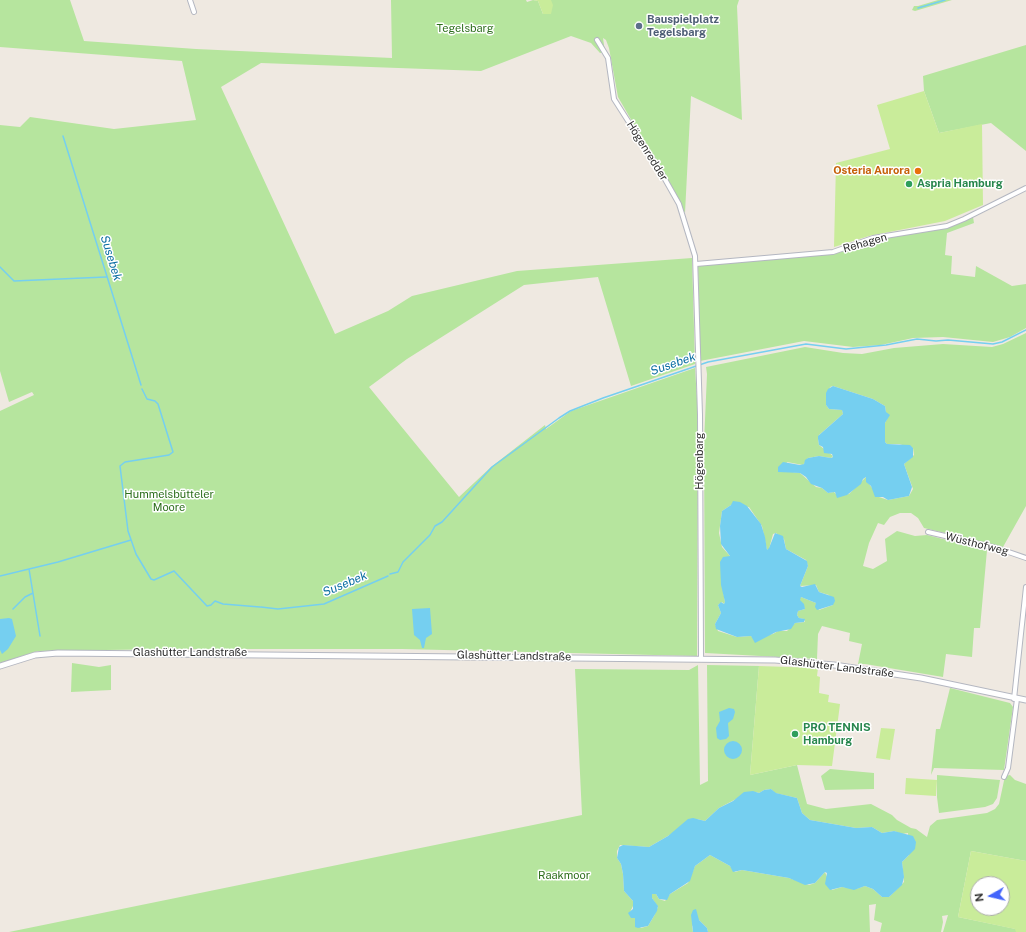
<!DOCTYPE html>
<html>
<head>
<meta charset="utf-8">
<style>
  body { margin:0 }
  #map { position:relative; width:1026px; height:932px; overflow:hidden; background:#efe9e1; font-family:"Public Sans",sans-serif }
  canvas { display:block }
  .north { position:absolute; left:970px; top:876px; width:40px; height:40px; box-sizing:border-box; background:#fff; border:1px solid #ababab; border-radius:50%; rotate:262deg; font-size:11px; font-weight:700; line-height:16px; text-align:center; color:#2e2e2e }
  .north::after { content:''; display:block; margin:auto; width:14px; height:18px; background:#4264fb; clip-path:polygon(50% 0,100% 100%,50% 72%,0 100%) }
</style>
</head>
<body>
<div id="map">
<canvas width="1026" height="932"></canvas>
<div class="north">N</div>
</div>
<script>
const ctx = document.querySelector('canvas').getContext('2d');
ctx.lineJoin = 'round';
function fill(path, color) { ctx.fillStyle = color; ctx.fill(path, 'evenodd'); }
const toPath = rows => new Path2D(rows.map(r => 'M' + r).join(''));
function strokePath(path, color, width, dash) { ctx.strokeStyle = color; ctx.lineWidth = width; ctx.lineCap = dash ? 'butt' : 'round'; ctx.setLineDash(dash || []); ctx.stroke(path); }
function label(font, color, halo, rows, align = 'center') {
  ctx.font = font + ' "Public Sans",sans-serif'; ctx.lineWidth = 3; ctx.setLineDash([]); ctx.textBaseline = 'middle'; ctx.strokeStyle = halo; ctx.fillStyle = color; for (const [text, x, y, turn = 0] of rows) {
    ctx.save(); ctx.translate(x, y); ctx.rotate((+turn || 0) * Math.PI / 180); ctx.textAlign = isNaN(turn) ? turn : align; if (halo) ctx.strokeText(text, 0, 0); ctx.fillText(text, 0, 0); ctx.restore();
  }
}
fill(toPath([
  [0,0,70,0,84,41,196,49,392,58,391,0,526,0,527,2,533,0,538,1,543,14,551,0,739,0,737,6,742,120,691,96,685,213,618,97,609,48,606,40,603,38,605,52,600,53,591,43,571,36,481,71,261,63,221,87,335,334,388,311,412,296,517,271,692,258,695,364,631,386,598,277,524,285,407,359,369,387,459,497,491,467,545,425,546,429,571,411,695,368,698,415,697,656,402,649,174,649,38,651,0,663,0,411,34,395,32,392,9,402,0,371,0,125,20,127,30,117,114,129,196,120,182,61,0,47],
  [938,0,952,0,915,11,912,10,914,6,918,6],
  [1026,45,1026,151,991,123,939,133,924,91,923,76],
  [973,217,974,223,947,233,945,255,952,256,951,274,975,277,976,266,1012,286,1026,284,1026,328,1010,337,993,342,943,337,913,338,881,345,853,347,804,341,700,361,698,266,833,254,849,250,873,240,942,228],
  [1026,333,1026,506,1003,547,924,528,918,518,911,513,900,513,890,517,884,525,878,523,869,543,863,566,873,569,887,561,885,539,897,531,915,536,927,535,987,550,980,628,974,628,972,657,946,654,943,677,865,664,858,664,862,644,849,641,850,633,822,626,818,634,817,659,705,653,704,443,707,374,706,367,805,347,843,353,862,354,894,348,943,344,992,347,1003,344],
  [833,386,873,399,885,406,887,419,885,423,885,442,887,444,899,444,913,448,914,455,904,464,913,489,909,496,888,500,879,497,866,480,866,477,849,494,837,495,834,492,828,493,822,488,816,487,800,473,784,471,787,462,803,465,808,458,819,456,831,458,833,456,819,445,818,439,819,435,843,414,842,410,829,409,826,405,830,387],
  [731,505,749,507,762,526,767,550,769,549,773,534,776,533,784,539,786,549,806,560,808,566,800,586,816,585,819,592,829,595,833,605,819,610,816,603,801,597,799,599,805,609,798,611,797,615,799,618,804,619,805,622,795,623,787,631,778,631,773,634,753,638,751,636,737,637,718,631,715,624,721,613,718,605,722,602,724,604,725,602,721,579,730,556,722,547,719,533,722,511],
  [72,663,99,667,111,665,111,690,71,692],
  [698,665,700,785,708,781,707,665,759,666,750,775,797,765,807,804,826,809,871,804,892,815,897,820,911,828,916,829,927,837,930,826,937,820,987,813,995,809,999,804,1005,776,1010,775,1015,780,1026,784,1026,861,971,851,958,917,1016,929,1016,932,943,932,948,915,942,916,943,922,941,932,880,932,882,923,874,920,876,904,869,905,870,932,708,932,707,928,699,920,692,926,693,932,9,932,582,815,575,669,689,670],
  [771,789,775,793,797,798,802,813,810,820,856,828,872,827,882,833,894,831,902,834,908,833,909,855,902,862,904,882,889,897,882,897,873,889,865,886,856,889,842,887,832,890,825,872,815,883,809,885,789,878,742,870,735,872,730,866,710,855,695,866,688,883,670,894,665,901,659,899,656,894,652,894,652,898,658,907,654,916,648,926,641,928,635,923,635,918,630,912,633,906,633,901,624,891,623,874,621,864,617,858,617,851,620,845,649,847,697,819,705,821,719,808,736,799,756,792,759,793,764,790],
  [950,688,1010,703,1013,707,1004,770,934,768,931,775,936,729,940,729],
  [830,769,874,773,874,789,825,790,821,776],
  [937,775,1000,780,997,798,993,804,985,807,939,813,937,797]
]), '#b6e59e');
fill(toPath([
  [533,0,551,0,553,5,551,14,543,14,538,1],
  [924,91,939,133,982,124,983,205,945,221,869,236,834,247,836,163,890,149,877,105],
  [759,666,818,668,817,676,820,677,819,693,829,695,828,702,840,704,832,766,797,765,750,775],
  [881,728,895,729,890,760,876,758],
  [906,778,937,780,936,796,905,794],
  [971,851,1026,861,1026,932,1016,932,1015,929,958,917],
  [978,884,1002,884,1002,908,978,908]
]), '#c9ec9a');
fill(toPath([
  [833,386,873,399,885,406,886,412,890,415,885,423,885,442,887,444,910,445,913,448,913,457,904,464,912,487,909,496,888,500,883,497,875,497,871,486,866,482,866,477,863,479,861,484,847,495,837,498,835,492,828,493,822,488,811,484,806,477,800,473,778,472,778,467,783,462,800,465,804,464,805,460,808,458,819,456,831,458,833,457,832,454,824,453,823,447,819,445,818,439,818,436,843,414,842,410,829,409,826,405,826,393,828,389],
  [733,501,740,502,747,506,761,524,765,537,767,550,769,548,775,533,783,536,786,549,807,561,808,566,800,586,802,587,815,584,819,592,834,597,835,601,833,605,817,610,815,607,816,603,801,597,800,600,804,604,805,609,798,611,797,615,799,618,805,619,804,622,795,623,791,629,776,632,755,643,751,636,737,637,716,629,715,624,721,613,718,605,721,602,724,604,725,602,721,585,720,562,723,557,730,556,721,544,720,526,722,511,731,505],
  [430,608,432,634,426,638,424,648,422,648,420,640,414,635,412,609],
  [9,618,12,619,16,636,8,649,2,654,0,650,0,619],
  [729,708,734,709,735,712,733,719,728,723,729,736,726,739,720,740,717,738,716,728,720,721,719,712],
  '724 750a9 9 0 1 1 18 0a9 9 0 1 1-18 0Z',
  [771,789,776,793,797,798,802,813,810,820,856,828,872,827,882,833,894,831,913,836,916,842,915,849,902,862,904,877,902,885,889,897,882,897,873,889,865,886,854,890,842,887,830,890,825,884,827,873,825,872,815,883,805,885,789,878,742,870,733,872,730,866,710,855,695,866,690,881,670,894,667,900,659,899,656,894,652,894,652,898,658,906,657,911,648,926,638,928,635,927,635,918,631,918,628,913,633,909,633,901,624,891,623,874,621,864,617,858,619,847,623,845,649,847,668,836,688,819,693,818,705,821,719,808,733,801,744,792,753,791,759,793,764,790],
  [696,909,699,920,707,928,708,932,693,932,691,915,693,910]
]), '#75cff0');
strokePath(toPath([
  [918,8,945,0],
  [63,136,141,385],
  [0,267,14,281,106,277],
  [142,389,147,399,155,401,158,404,173,452,169,455,125,462,120,466,128,531,136,554,151,579,154,580,174,571,207,606,211,605,215,601,223,604,260,607],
  [29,569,40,636],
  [390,574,398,572,403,562,430,535,435,526,442,522,492,467,559,418,570,411,603,398,708,362,806,344,846,349,886,345,917,339,936,341,948,340,993,344,1002,342,1026,330],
  [0,576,58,562,131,540],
  [261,607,278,609,324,604,388,576],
  [13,609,25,597,33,593]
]), '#75cff0', 1.5);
const minor = toPath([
  [190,0,194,12],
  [597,40,608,58,614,99,662,174,679,204,695,256,700,415,701,659],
  [696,264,833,252,873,238,947,226,964,219,1026,188],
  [928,532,997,548,1026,558],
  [1014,699,1026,587],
  [1004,777,1008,768,1017,699]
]);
const tertiary = toPath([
  [0,666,35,655,58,653,775,660,834,665,921,678,1026,700]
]);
strokePath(minor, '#b4b7c1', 6);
strokePath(tertiary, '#b4b7c1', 7);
strokePath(minor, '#fff', 4);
strokePath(tertiary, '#fff', 5);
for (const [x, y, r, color] of [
  [639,26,4,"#5c6f8a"],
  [918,171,4,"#e8710a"],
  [909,184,4,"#2e9e5b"],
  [795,734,4,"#2e9e5b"]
]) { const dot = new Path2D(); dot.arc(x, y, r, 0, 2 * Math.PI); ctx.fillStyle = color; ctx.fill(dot); strokePath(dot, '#fff', 1.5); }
label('bold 11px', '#4e5e75', '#fff', [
  ["Bauspielplatz",647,20],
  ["Tegelsbarg",647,33]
], 'left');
label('11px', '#2c6e1b', '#fff', [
  ["Tegelsbarg",465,29],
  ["Hummelsbütteler",169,495],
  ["Moore",169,508],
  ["Raakmoor",564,876]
]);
label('11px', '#2e2e2e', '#fff', [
  ["Högenredder",647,151,58],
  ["Rehagen",865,243,-16],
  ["Högenbarg",700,461,-90],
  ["Wüsthofweg",977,544,14],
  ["Glashütter Landstraße",190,653],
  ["Glashütter Landstraße",514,656,1],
  ["Glashütter Landstraße",837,667,7]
]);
label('bold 11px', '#c56008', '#fff', [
  ["Osteria Aurora",910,171]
], 'right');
label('bold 11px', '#27864d', '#fff', [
  ["Aspria Hamburg",917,184],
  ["PRO TENNIS",803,728],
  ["Hamburg",803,741]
], 'left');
label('italic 12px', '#0d6fa3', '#fff', [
  ["Susebek",111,258,73],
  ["Susebek",673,364,-19],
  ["Susebek",345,584,-23]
]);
</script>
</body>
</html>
